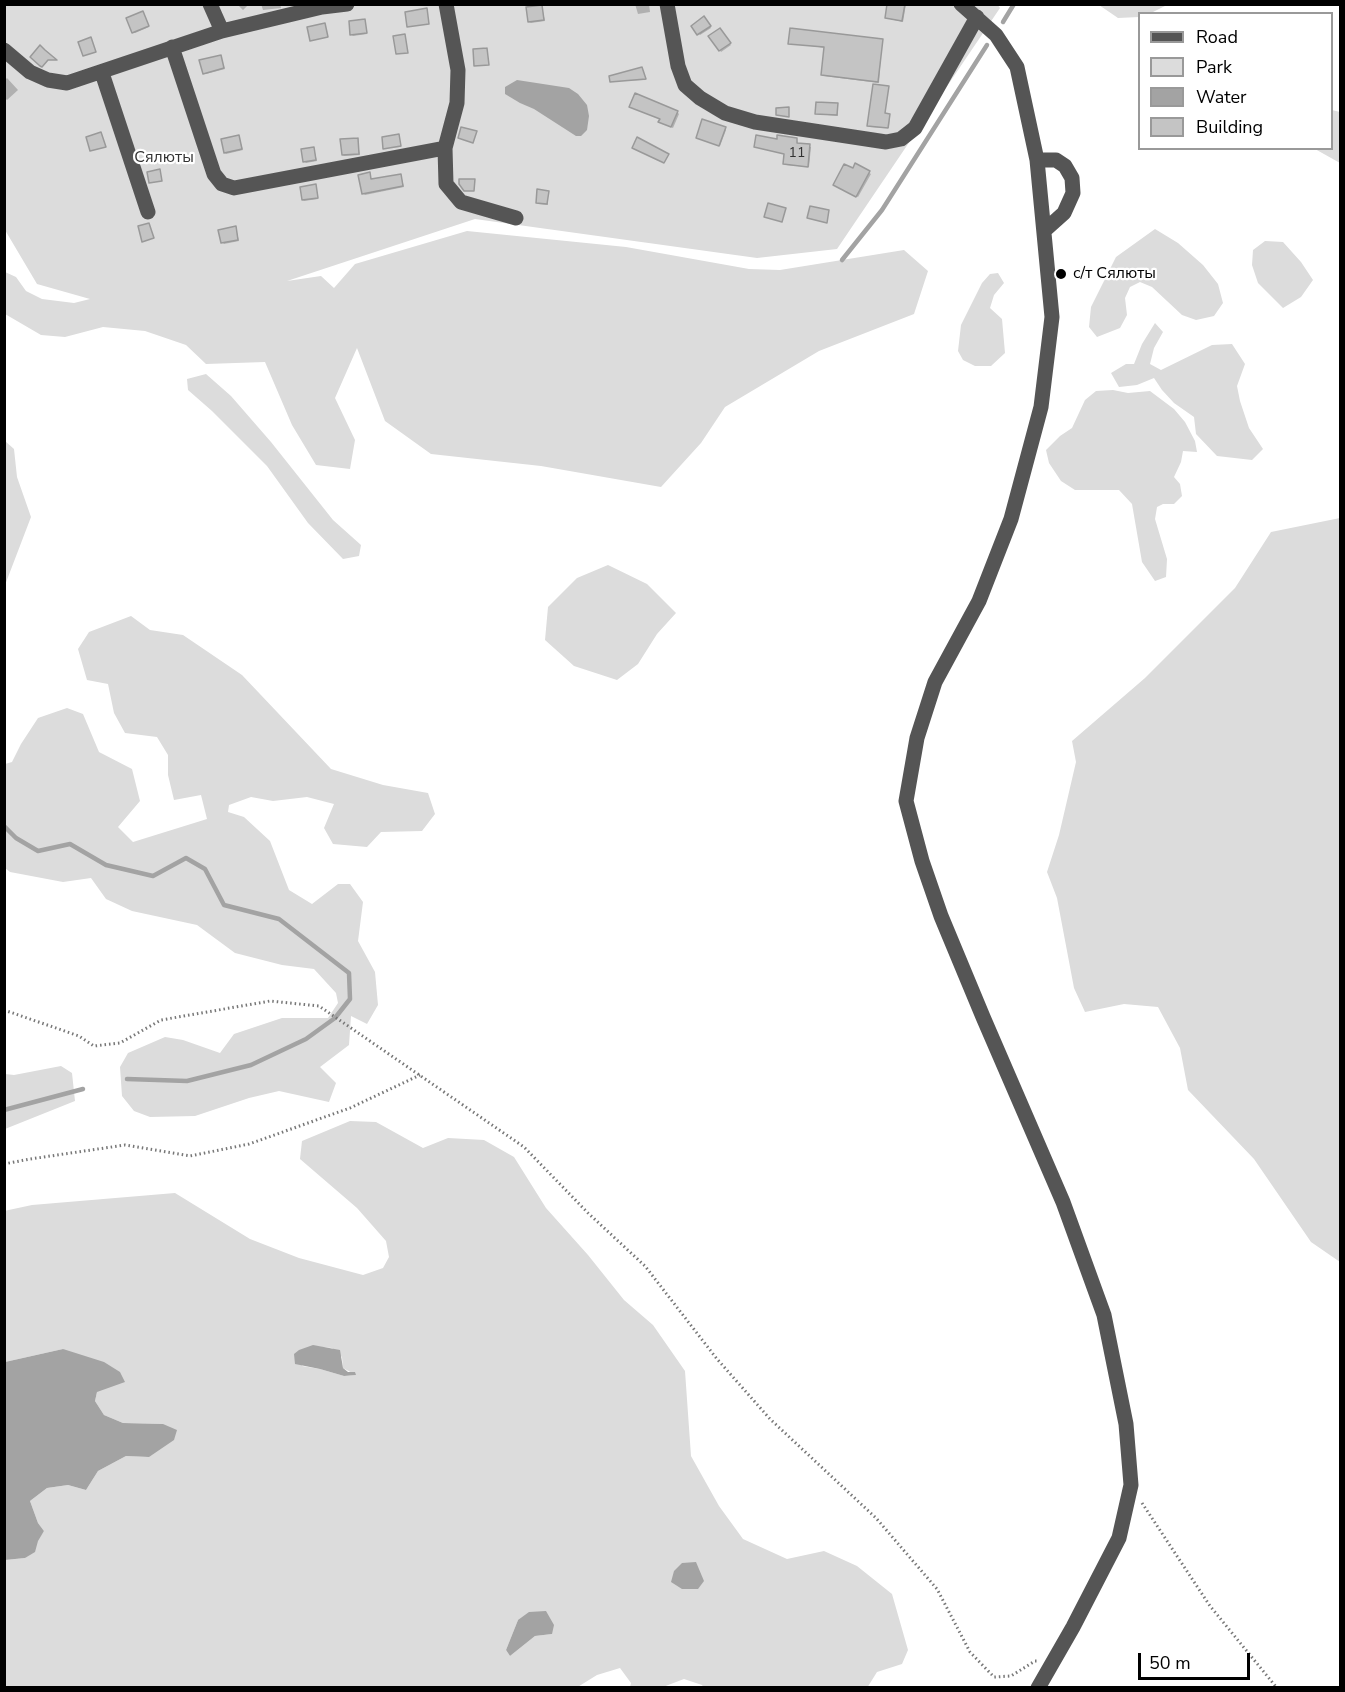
<!DOCTYPE html>
<html>
<head>
<meta charset="utf-8">
<style>
  body { margin:0 }
  #map { position:relative; width:1345px; height:1692px; overflow:hidden; background:#fff; font-family:"Nunito Sans",sans-serif }
  canvas { display:block }
  .frame { position:absolute; inset:0; border:6px solid #000; pointer-events:none }
  .legend { position:absolute; left:1138px; top:12px; width:195px; height:138px; box-sizing:border-box; background:#fff; border:2px solid #999; margin:0; padding:8px 10px; list-style:none; font-size:18px; color:#000 }
  .legend li { display:flex; align-items:center; gap:12px; height:30px }
  .legend b { width:30px; border:2px solid #999 }
  .scale { position:absolute; left:1138px; top:1653px; width:112px; height:27px; box-sizing:border-box; border:3px solid #000; border-top:0; padding-left:8px; font-size:18px; line-height:21px; white-space:nowrap; color:#000; -webkit-text-stroke:4px #fff; paint-order:stroke }
</style>
</head>
<body>
<div id="map">
<canvas width="1345" height="1692"></canvas>
<div class="frame"></div>
<ul class="legend">
<li><b style="height:8px;background:#555"></b>Road</li>
<li><b style="height:16px;background:#dcdcdc"></b>Park</li>
<li><b style="height:16px;background:#a3a3a3"></b>Water</li>
<li><b style="height:16px;background:#c4c4c4"></b>Building</li>
</ul>
<div class="scale">50 m</div>
</div>
<script>
const ctx = document.querySelector('canvas').getContext('2d');
ctx.lineJoin = 'round';
function fill(path, color) { ctx.fillStyle = color; ctx.fill(path, 'evenodd'); }
const toPath = rows => new Path2D(rows.map(r => 'M' + r).join(''));
function strokePath(path, color, width, dash) { ctx.strokeStyle = color; ctx.lineWidth = width; ctx.lineCap = dash ? 'butt' : 'round'; ctx.setLineDash(dash || []); ctx.stroke(path); }
function label(font, color, halo, rows, align = 'center') {
  ctx.font = font + ' "Nunito Sans",sans-serif'; ctx.lineWidth = 4.5; ctx.setLineDash([]); ctx.textBaseline = 'middle'; ctx.strokeStyle = halo; ctx.fillStyle = color; for (const [text, x, y, turn = 0] of rows) {
    ctx.save(); ctx.translate(x, y); ctx.rotate((+turn || 0) * Math.PI / 180); ctx.textAlign = isNaN(turn) ? turn : align; if (halo) ctx.strokeText(text, 0, 0); ctx.fillText(text, 0, 0); ctx.restore();
  }
}
fill(toPath([
  [997,4,1000,8,837,249,757,258,475,219,287,281,321,276,334,288,355,264,467,231,626,247,749,269,780,270,904,250,928,271,914,314,819,351,725,407,701,443,661,487,541,466,431,454,385,421,357,348,335,398,355,440,350,469,316,465,292,425,265,362,206,364,186,345,145,331,103,327,65,337,41,335,5,314,5,272,16,277,26,291,42,299,74,303,90,299,37,284,5,230,5,5],
  [1099,5,1167,5,1151,13,1140,14,1139,17,1118,18],
  [1332,110,1340,112,1340,163,1315,149,1332,148],
  [1155,229,1178,243,1203,265,1218,284,1223,303,1214,316,1196,320,1182,315,1152,287,1140,282,1130,287,1125,298,1127,315,1120,328,1097,337,1089,327,1091,307,1116,257],
  [1265,241,1283,242,1301,262,1313,280,1301,297,1283,308,1258,283,1252,265,1253,250],
  [998,273,1004,283,994,295,990,308,1002,319,1005,353,991,366,975,366,963,360,958,351,961,325,982,283,990,274],
  [1155,323,1163,332,1154,348,1150,364,1161,370,1212,345,1232,344,1245,364,1237,386,1240,401,1249,428,1263,449,1252,460,1217,456,1196,434,1194,417,1174,403,1162,390,1154,378,1137,385,1119,387,1111,373,1126,364,1134,364,1142,344],
  [206,374,231,396,271,442,333,520,361,545,359,556,343,559,308,523,267,466,212,411,188,390,187,379],
  [1113,390,1128,393,1150,391,1174,409,1185,422,1195,441,1197,452,1183,451,1181,462,1174,477,1180,484,1182,496,1174,504,1163,504,1157,507,1155,519,1167,559,1166,577,1155,581,1142,562,1132,504,1119,490,1075,490,1061,481,1049,463,1046,450,1060,436,1072,428,1085,400,1096,391],
  [5,441,14,449,17,477,31,517,5,585],
  [1340,518,1340,1262,1311,1242,1254,1159,1188,1090,1180,1048,1158,1007,1124,1004,1085,1012,1074,988,1057,898,1047,872,1059,835,1076,762,1072,741,1145,678,1235,588,1271,532],
  [608,565,647,584,676,613,657,634,638,664,617,680,574,666,545,640,548,607,577,578],
  [131,616,150,630,183,635,242,675,331,769,383,785,428,793,435,814,422,831,381,832,367,847,333,844,324,828,334,804,307,797,273,801,251,797,229,805,228,812,244,817,270,841,289,890,312,904,338,884,350,884,363,902,358,941,375,972,378,1005,367,1024,351,1016,349,1045,320,1067,336,1083,329,1102,279,1091,249,1098,195,1116,150,1117,134,1111,122,1096,120,1067,128,1053,165,1037,183,1040,220,1053,234,1034,282,1018,328,1018,338,1003,336,993,314,969,282,965,235,953,197,925,132,911,106,899,91,878,63,882,10,872,5,868,5,764,12,762,21,744,38,718,67,708,83,714,99,752,132,769,140,801,118,827,133,842,207,819,201,795,174,800,168,775,168,755,157,737,125,733,114,713,108,684,87,680,78,649,89,632],
  [61,1066,72,1073,75,1101,5,1129,5,1074,14,1075],
  [350,1121,376,1122,423,1148,448,1138,484,1140,514,1157,546,1208,588,1255,624,1300,653,1325,685,1371,691,1456,719,1506,743,1539,787,1559,824,1551,857,1566,892,1594,908,1650,902,1664,877,1672,867,1688,704,1688,702,1685,684,1679,663,1687,630,1687,631,1683,620,1668,597,1675,576,1688,5,1687,5,1560,25,1558,44,1531,38,1523,30,1501,47,1488,68,1485,86,1490,98,1471,126,1456,149,1457,163,1424,123,1423,104,1415,95,1401,97,1392,63,1349,5,1362,4,1211,32,1205,175,1193,250,1239,299,1258,363,1275,383,1268,389,1257,386,1241,357,1208,300,1159,302,1141],
  [312,1346,332,1348,342,1357,343,1368,356,1375,344,1376,320,1369,302,1366],
  [518,1620,552,1634,535,1636,510,1656,506,1650]
]), '#dcdcdc');
fill(toPath([
  [517,80,569,88,578,94,587,105,589,116,587,130,581,136,576,136,534,109,520,103,505,94,505,87],
  [313,1345,340,1350,343,1368,348,1372,355,1372,356,1375,344,1376,320,1369,295,1364,294,1354,299,1350],
  [63,1349,104,1362,120,1372,125,1382,97,1392,95,1401,104,1415,123,1423,163,1424,177,1430,174,1440,149,1457,126,1456,98,1471,86,1490,68,1485,47,1488,30,1501,38,1523,44,1531,38,1541,35,1552,25,1558,5,1560,5,1362],
  [696,1562,704,1581,698,1589,682,1589,671,1582,674,1571,682,1563],
  [546,1611,554,1625,552,1634,535,1636,510,1656,506,1650,518,1620,529,1612]
]), '#a3a3a3');
fill(toPath([
  [237,4,249,4,243,10],
  [261,4,280,4,281,8,263,10],
  [635,4,649,4,650,12,638,14],
  [889,4,906,4,903,22,886,18],
  [542,7,545,21,531,23,529,22],
  [144,14,149,27,135,33,133,32],
  [704,18,711,28,700,35,693,26],
  [364,21,367,34,353,36,352,35],
  [720,30,731,45,721,52,711,37],
  [882,41,879,83,824,76,825,48,790,43],
  [221,58,225,69,206,74,204,73],
  [642,68,646,80,611,81],
  [7,78,18,90,7,100,4,97,4,81],
  [888,87,885,115,890,116,889,128,870,127,869,125],
  [635,95,677,112,679,114,673,128,661,123,661,119,632,108,631,107],
  [837,104,838,116,817,114],
  [725,129,726,130,720,146,699,138],
  [399,136,401,147,385,148],
  [239,137,243,150,226,154,225,153],
  [357,139,360,155,344,156,343,155],
  [797,140,798,144,811,147,809,167,786,165,786,154,755,147,779,141],
  [314,149,317,161,306,163,305,162],
  [856,165,871,174,858,197,836,186,853,170],
  [369,174,372,180,401,175,404,187,365,195,364,194],
  [315,186,318,199,304,201,303,200],
  [548,192,548,205,538,204,537,203],
  [236,228,239,241,224,244,222,242]
]), '#0003');
strokePath(toPath([
  [1003,22,1014,4],
  [842,260,882,210,987,45],
  [4,826,16,838,38,851,70,844,106,865,153,876,186,858,205,869,224,905,279,919,349,973,350,999,335,1018,306,1039,251,1065,187,1081,127,1079],
  [4,1110,83,1089]
]), '#a3a3a3', 4.5);
const building = toPath([
  [887,4,905,4,902,21,885,18,887,4],
  [542,5,544,20,528,22,526,7,542,5],
  [427,8,429,24,407,27,405,12,427,8],
  [143,11,149,26,132,33,126,18,143,11],
  [704,16,711,26,697,35,691,26,704,16],
  [365,19,367,33,350,35,349,21,365,19],
  [325,23,328,37,310,41,307,27,325,23],
  [720,28,731,43,719,51,708,36,720,28],
  [790,28,883,39,878,82,821,75,824,47,788,44,790,28],
  [405,34,408,53,396,54,393,36,405,34],
  [91,37,96,52,83,56,78,42,91,37],
  [40,45,45,50,57,60,48,60,42,67,40,66,30,57,40,45],
  [487,48,489,65,474,66,473,49,487,48],
  [221,55,224,68,203,74,199,60,221,55],
  [642,67,646,79,610,82,609,76,642,67],
  [873,84,889,86,885,113,890,114,888,128,867,126,873,84],
  [635,93,678,111,671,127,658,122,660,119,629,107,635,93],
  [816,102,838,103,837,115,815,114,816,102],
  [789,107,789,117,776,115,776,108,789,107],
  [702,119,726,127,719,146,696,138,702,119],
  [461,127,477,131,473,143,458,138,461,127],
  [101,132,106,147,90,151,86,137,101,132],
  [399,134,401,146,383,149,382,137,399,134],
  [239,135,242,149,224,153,221,139,239,135],
  [756,135,777,139,777,135,797,138,797,143,810,144,808,167,783,164,784,154,754,147,756,135],
  [637,137,669,154,664,163,632,148,637,137],
  [358,138,359,154,342,155,340,139,358,138],
  [314,147,316,160,303,162,301,149,314,147],
  [855,163,870,171,856,197,833,185,844,164,853,168,855,163],
  [160,169,162,181,149,183,147,172,160,169],
  [370,172,371,179,401,174,403,186,362,194,358,175,370,172],
  [459,179,475,179,474,191,464,191,459,184,459,179],
  [316,184,318,198,302,200,300,187,316,184],
  [537,189,549,191,547,204,536,203,537,189],
  [768,203,786,208,782,222,764,217,768,203],
  [810,206,829,210,827,223,807,218,810,206],
  [149,223,154,238,142,242,138,226,149,223],
  [236,226,238,240,221,243,218,230,236,226]
]);
fill(building, '#c4c4c4');
strokePath(building, '#999', 1.5);
strokePath(toPath([
  [4,1010,79,1036,94,1046,120,1043,161,1020,270,1001,319,1006,524,1147,588,1213,645,1266,717,1359,770,1419,876,1518,937,1589,970,1652,994,1677,1011,1676,1035,1661,1038,1661],
  [4,1164,30,1159,125,1145,190,1156,249,1144,350,1108,420,1075],
  [1142,1503,1210,1606,1277,1688]
]), '#777', 3, [1.5, 3]);
strokePath(toPath([
  [210,4,222,31],
  [667,4,678,66,685,85,700,98,725,113,755,122,886,142,901,139,915,128,977,17],
  [961,4,996,35,1017,67,1037,160,1052,317,1041,407,1011,519,979,601,935,682,917,738,906,801,922,861,941,916,983,1017,1063,1202,1104,1315,1126,1424,1131,1485,1119,1538,1073,1627,1038,1688],
  [172,47,214,174,222,184,234,188,445,148,457,103,458,70,446,4],
  [4,50,30,72,48,80,67,83,222,31,322,7,347,4],
  [102,73,148,212],
  [445,148,446,184,461,202,516,218],
  [1037,160,1056,160,1065,166,1072,178,1073,193,1064,213,1045,230]
]), '#555', 15);
for (const [x, y, r, color] of [
  [1061,274,6,"#000"]
]) { const dot = new Path2D(); dot.arc(x, y, r, 0, 2 * Math.PI); ctx.fillStyle = color; ctx.fill(dot); strokePath(dot, '#fff', 2); }
label('14px', '#313131', null, [
  ["11",797,154]
]);
label('16px', '#333', '#fff', [
  ["Сялюты",164,158]
]);
label('16px', '#000', '#fff', [
  ["с/т Сялюты",1073,274]
], 'left');
</script>
</body>
</html>
